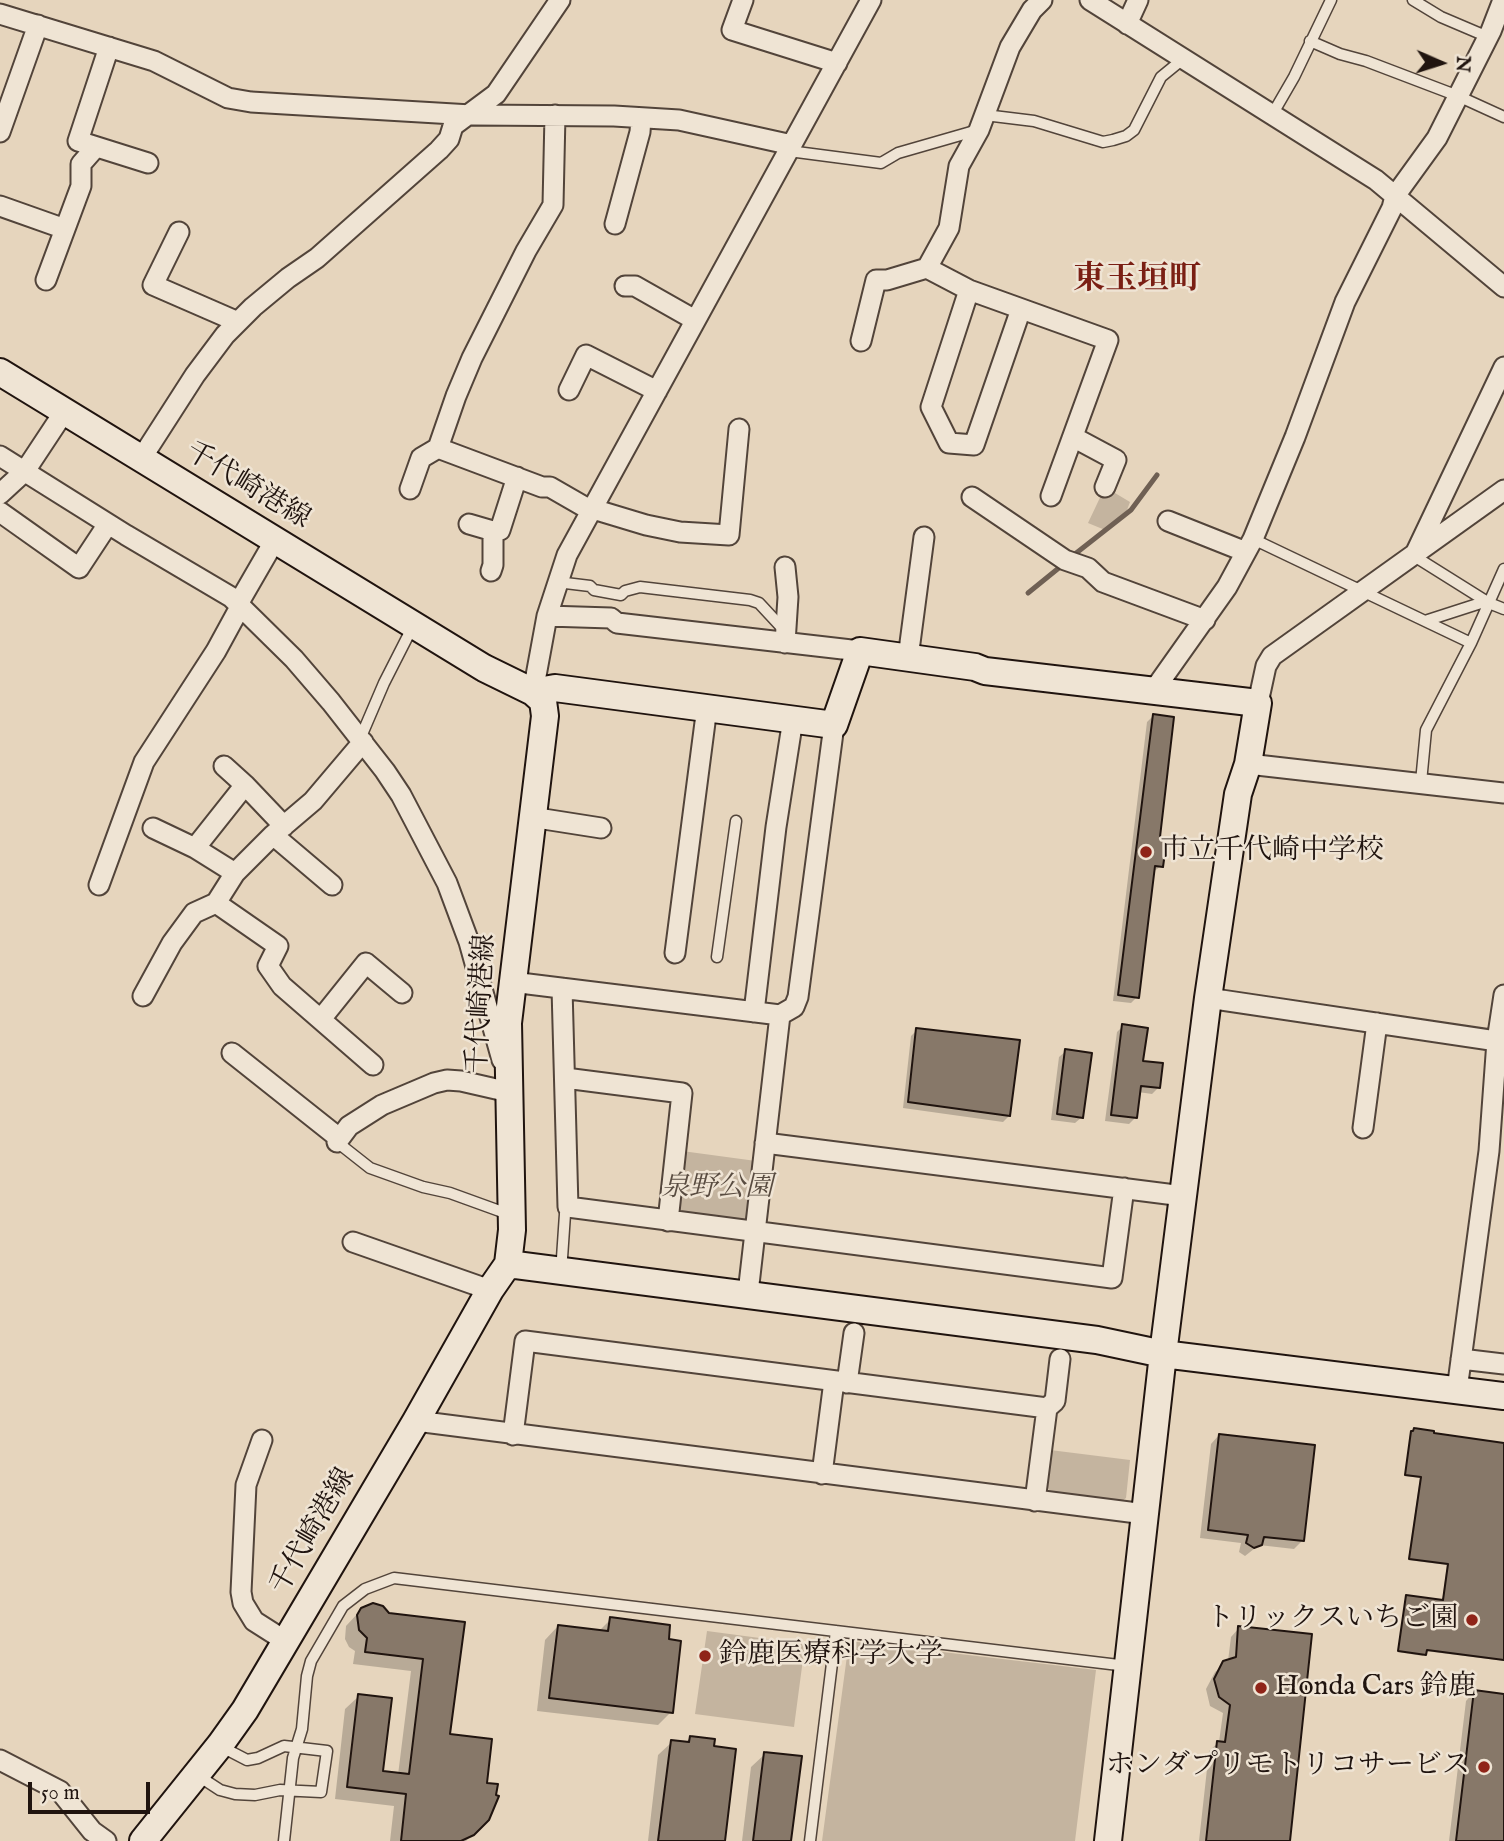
<!DOCTYPE html>
<html>
<head>
<meta charset="utf-8">
<style>
  body { margin:0 }
  #map { position:relative; width:1504px; height:1841px; overflow:hidden; background:#e6d5bd; font-family:"IM FELL English",serif }
  canvas { display:block }
  .north { position:absolute; left:1406px; top:28px; width:70px; height:70px; -webkit-text-stroke:5px #efe4d4; paint-order:stroke; rotate:93deg; font-size:19px; font-weight:700; line-height:28px; text-align:center; color:#20140f }
  .north::after { content:''; display:block; margin:auto; width:24px; height:32px; background:#20140f; clip-path:polygon(50% 0,100% 100%,50% 72%,0 100%) }
  .scale { position:absolute; left:28px; top:1782px; width:122px; height:32px; box-sizing:border-box; border:4px solid #20140f; border-top:0; padding-left:9px; font-size:21px; line-height:24px; white-space:nowrap; color:#20140f; -webkit-text-stroke:5px #efe4d4; paint-order:stroke }
</style>
</head>
<body>
<div id="map">
<canvas width="1504" height="1841"></canvas>
<div class="north">N</div>
<div class="scale">50 m</div>
</div>
<script>
const ctx = document.querySelector('canvas').getContext('2d');
ctx.lineJoin = 'round';
function fill(path, color) { ctx.fillStyle = color; ctx.fill(path, 'evenodd'); }
const toPath = rows => new Path2D(rows.map(r => 'M' + r).join(''));
function strokePath(path, color, width, dash) { ctx.strokeStyle = color; ctx.lineWidth = width; ctx.lineCap = dash ? 'butt' : 'round'; ctx.setLineDash(dash || []); ctx.stroke(path); }
function label(font, color, halo, rows, align = 'center') {
  ctx.font = font + ' "IM FELL English","Noto Serif JP",serif'; ctx.lineWidth = 5; ctx.setLineDash([]); ctx.textBaseline = 'middle'; ctx.strokeStyle = halo; ctx.fillStyle = color; for (const [text, x, y, turn = 0] of rows) {
    ctx.save(); ctx.translate(x, y); ctx.rotate((+turn || 0) * Math.PI / 180); ctx.textAlign = isNaN(turn) ? turn : align; if (halo) ctx.strokeText(text, 0, 0); ctx.fillText(text, 0, 0); ctx.restore();
  }
}
fill(toPath([
  [1105,487,1130,502,1127,510,1105,530,1088,523],
  [682,1151,756,1161,749,1216,740,1224,681,1217,675,1209],
  [1050,1450,1130,1460,1126,1498,1119,1503,1052,1494,1046,1485],
  [707,1631,805,1644,794,1727,695,1714],
  [849,1641,1096,1670,1075,1841,822,1841]
]), '#c4b49f');
fill(toPath([
  [1153,716,1158,839,1161,866,1153,872,1137,997,1131,1003,1113,1001,1147,722],
  [1123,1026,1142,1062,1158,1088,1152,1094,1138,1092,1135,1118,1129,1124,1105,1121,1117,1032],
  [917,1030,1009,1116,1003,1122,903,1108,911,1036],
  [1066,1051,1082,1117,1075,1123,1051,1120,1059,1057],
  [1414,1430,1432,1435,1504,1445,1504,1661,1425,1651,1423,1656,1398,1652,1405,1599,1406,1597,1442,1602,1447,1565,1408,1560,1420,1478,1405,1476,1410,1434],
  [1219,1435,1302,1541,1294,1549,1259,1545,1245,1556,1239,1552,1241,1543,1200,1538,1211,1444],
  [359,1612,463,1623,448,1736,485,1784,488,1819,466,1841,390,1841,394,1806,335,1799,345,1709,359,1696,381,1773,398,1775,411,1671,353,1664,355,1651,349,1647,345,1639,346,1626],
  [611,1619,671,1712,658,1725,537,1711,545,1640,558,1626,599,1631],
  [1239,1628,1288,1841,1199,1841,1209,1751,1219,1742,1223,1713,1210,1706,1206,1689,1215,1672,1228,1661,1231,1637],
  [1474,1692,1504,1696,1504,1841,1449,1841,1466,1701],
  [690,1738,723,1841,648,1841,658,1755,672,1742,684,1744],
  [765,1754,789,1841,742,1841,751,1767]
]), '#0003');
strokePath(toPath([
  [1075,554,1131,510,1157,475],
  [1028,593,1060,567]
]), '#6f6054', 5);
const building = toPath([
  [1153,714,1174,717,1160,837,1167,838,1163,867,1155,866,1139,998,1118,995,1153,714],
  [1122,1024,1148,1028,1143,1061,1163,1063,1160,1088,1141,1086,1137,1118,1111,1115,1122,1024],
  [916,1028,1020,1040,1010,1116,908,1102,916,1028],
  [1065,1049,1092,1053,1083,1118,1057,1114,1065,1049],
  [1414,1428,1434,1431,1434,1433,1504,1443,1504,1660,1427,1650,1426,1655,1398,1651,1406,1595,1443,1600,1448,1564,1409,1559,1421,1477,1405,1475,1411,1431,1413,1431,1414,1428],
  [1219,1434,1315,1445,1304,1541,1264,1537,1262,1545,1254,1548,1246,1543,1248,1535,1208,1530,1219,1434],
  [373,1603,383,1606,389,1613,465,1622,450,1734,492,1739,487,1783,498,1784,496,1795,499,1796,489,1820,474,1835,461,1841,401,1841,406,1794,347,1787,358,1694,392,1698,383,1771,409,1774,423,1659,365,1652,367,1638,359,1630,357,1615,361,1608,373,1603],
  [610,1617,670,1625,669,1639,681,1641,673,1713,549,1698,558,1625,608,1631,610,1617],
  [1238,1626,1312,1634,1290,1841,1206,1841,1217,1741,1225,1742,1230,1705,1219,1697,1214,1679,1223,1661,1236,1657,1238,1626],
  [1474,1690,1504,1694,1504,1841,1456,1841,1474,1690],
  [690,1736,715,1739,714,1746,736,1749,725,1841,658,1841,671,1740,689,1742,690,1736],
  [764,1752,802,1756,791,1841,753,1841,764,1752]
]);
fill(building, '#877869');
strokePath(building, '#20140f', 2);
const lane = toPath([
  [1413,0,1441,17,1488,37],
  [1310,41,1340,54,1366,61,1458,96,1504,117],
  [985,115,1034,121,1103,142,1113,140,1126,136,1134,130,1161,77,1183,59],
  [1272,115,1294,77,1331,0],
  [789,151,881,163,898,153,978,130],
  [1253,539,1471,643],
  [1414,556,1489,603,1504,609],
  [557,582,590,586,594,590,621,595,625,591,640,587,750,600,759,603,785,631],
  [1425,621,1487,601],
  [360,739,384,683,413,626],
  [1421,782,1426,730,1471,643,1504,569],
  [717,957,736,821],
  [337,1142,370,1168,423,1187,450,1193,508,1214],
  [562,1258,565,1214,568,1207],
  [197,1775,220,1790,235,1794,255,1795,280,1790,321,1792,327,1751,284,1746,258,1758,247,1760,220,1746],
  [284,1841,293,1758,302,1729,307,1676,311,1661,343,1606,365,1589,394,1578,1127,1666],
  [810,1841,836,1631]
]);
const street = toPath([
  [743,0,732,30,837,63],
  [1042,0,1032,10,1010,47,979,130,959,166,949,228,927,268,969,290,1108,340,1051,496],
  [1090,0,1376,180,1504,287],
  [0,14,154,61,228,98,251,102,471,115,614,116,679,120,792,145],
  [1127,24,1138,0],
  [109,47,78,141,148,163],
  [0,132,38,25],
  [0,206,65,229],
  [615,224,640,132,641,118],
  [179,232,153,285,238,322],
  [46,280,81,186,81,164,96,147],
  [625,286,635,286,695,320],
  [969,290,931,407,949,443,974,445,1021,309],
  [861,341,876,280,887,280,927,268],
  [569,390,586,355,657,391],
  [1073,437,1116,460,1105,487],
  [438,448,542,487,550,487,583,506,646,525,680,532,729,535,739,429],
  [0,456,126,535,231,597,294,659,331,702,385,771,401,795,447,883,469,942,502,1060],
  [141,459,195,375,225,335,253,307,288,278,317,258,439,150,449,139,453,126,496,94,560,0],
  [410,489,421,458,438,448,456,396,472,358,526,251,553,205,555,115],
  [0,494,25,471,64,412],
  [972,497,1065,560,1088,568,1103,582,1205,620],
  [0,512,79,568,108,524],
  [1168,521,1246,552],
  [469,524,493,531],
  [1416,552,1504,367],
  [785,567,788,597,785,643],
  [491,571,493,565,493,531,500,530,517,477],
  [238,604,275,540],
  [547,616,611,618,617,623,860,651],
  [908,658,924,537],
  [1154,690,1227,587,1253,539,1295,437,1345,302,1392,208,1395,196,1437,138,1491,31,1503,0],
  [533,692,547,616,567,555,871,0],
  [1258,703,1266,666,1272,656,1504,490],
  [1248,764,1504,793],
  [224,766,245,785],
  [531,817,601,828],
  [153,828,195,848,235,873],
  [273,835,332,885],
  [195,848,245,785,284,826],
  [99,885,144,762,216,651,240,607],
  [216,903,278,946,268,966,282,986,373,1065],
  [675,953,707,707],
  [512,982,780,1015,748,1293],
  [562,988,568,1207,1112,1278,1124,1188],
  [143,996,172,943,194,913,216,903,235,873,273,835,313,801,363,742],
  [1208,998,1504,1042],
  [754,1012,776,827,793,719],
  [780,1015,794,1007,798,997,834,725],
  [321,1019,366,963,402,993],
  [232,1053,339,1138],
  [565,1078,682,1093,668,1221],
  [1363,1128,1377,1023],
  [337,1142,349,1126,382,1105,434,1083,447,1080,461,1081,509,1092],
  [765,1143,1183,1196],
  [353,1242,490,1290],
  [1461,1359,1504,1364],
  [847,1383,854,1333],
  [1457,1390,1489,1151,1497,1041,1504,995],
  [1047,1408,1055,1401,1060,1359],
  [416,1421,1145,1514],
  [513,1435,525,1341,1047,1408,1035,1501],
  [262,1440,246,1485,241,1592,243,1603,254,1621,287,1642],
  [822,1474,834,1381],
  [0,1760,60,1791,92,1831,106,1841]
]);
const secondary = toPath([
  [0,372,484,668,533,692,543,701,545,716,508,1023,512,1230,508,1264,490,1290,416,1421,245,1710,220,1745,143,1841],
  [533,692,555,688,834,725,860,651,975,667,985,671,1258,703,1248,764,1238,794,1208,998,1163,1354,1108,1841],
  [508,1264,1097,1340,1163,1354,1504,1396]
]);
strokePath(lane, '#52443a', 13);
strokePath(street, '#52443a', 23);
strokePath(secondary, '#20140f', 30);
strokePath(lane, '#efe4d4', 10);
strokePath(street, '#efe4d4', 19);
strokePath(secondary, '#efe4d4', 26);
for (const [x, y, r, color] of [
  [1146,852,7,"#8f2418"],
  [1472,1620,7,"#8f2418"],
  [705,1656,7,"#8f2418"],
  [1261,1688,7,"#8f2418"],
  [1484,1767,7,"#8f2418"]
]) { const dot = new Path2D(); dot.arc(x, y, r, 0, 2 * Math.PI); ctx.fillStyle = color; ctx.fill(dot); strokePath(dot, '#efe4d4', 2.5); }
label('28px', '#20140f', '#efe4d4', [
  ["千代崎港線",247,487,31],
  ["千代崎港線",483,1004,-87],
  ["千代崎港線",314,1532,-60]
]);
label('28px', '#20140f', '#efe4d4', [
  ["市立千代崎中学校",1160,852],
  ["トリックスいちご園",1458,1620,"right"],
  ["鈴鹿医療科学大学",719,1656],
  ["Honda Cars 鈴鹿",1275,1688],
  ["ホンダプリモトリコサービス",1470,1767,"right"]
], 'left');
label('italic 28px', '#594c41', '#efe4d4', [
  ["泉野公園",717,1189]
]);
label('bold 32px', '#7a1f14', '#efe4d4', [
  ["東玉垣町",1137,281]
]);
</script>
</body>
</html>
